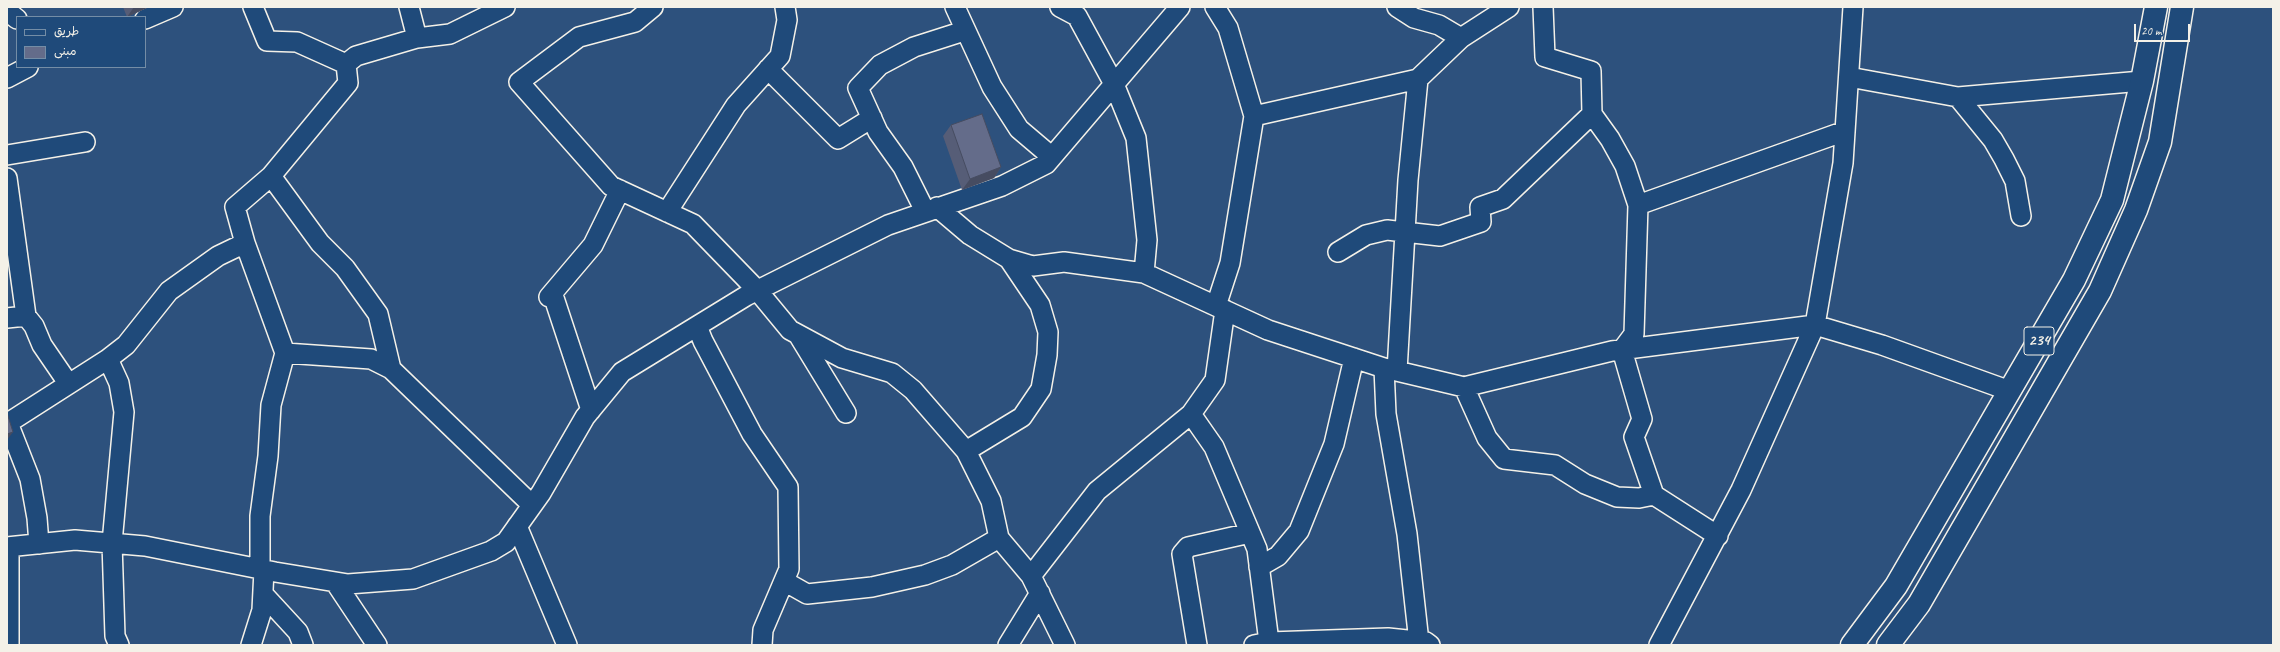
<!DOCTYPE html>
<html>
<head>
<meta charset="utf-8">
<style>
  body { margin:0 }
  #map { position:relative; width:2280px; height:652px; overflow:hidden; background:#2d517d; font-family:Caveat,"Playpen Sans Arabic",sans-serif }
  canvas { display:block }
  .frame { position:absolute; inset:0; border:8px solid #f4f1e8; pointer-events:none }
  .legend { position:absolute; left:16px; top:16px; width:130px; height:52px; box-sizing:border-box; background:#1f4a7a; border:1px solid #748da6; margin:0; padding:5px 7px; list-style:none; font-size:12px; color:#f4f1e8 }
  .legend li { display:flex; align-items:center; gap:8px; height:20px }
  .legend b { width:20px; border:1px solid #748da6 }
  .scale { position:absolute; left:2134px; top:24px; width:56px; height:18px; box-sizing:border-box; border:2px solid #f4f1e8; border-top:0; padding-left:5px; font-size:12px; line-height:14px; white-space:nowrap; color:#f4f1e8; -webkit-text-stroke:3px #1f4a7a; paint-order:stroke }
</style>
</head>
<body>
<div id="map">
<canvas width="2280" height="652"></canvas>
<div class="frame"></div>
<ul class="legend">
<li><b style="height:5px;background:#1f4a7a"></b>طريق</li>
<li><b style="height:11px;background:#646c8a"></b>مبنى</li>
</ul>
<div class="scale">20 m</div>
</div>
<script>
const ctx = document.querySelector('canvas').getContext('2d');
ctx.lineJoin = 'round';
const toPath = rows => new Path2D(rows.map(r => 'M' + r).join(''));
function strokePath(path, color, width, dash) { ctx.strokeStyle = color; ctx.lineWidth = width; ctx.lineCap = dash ? 'butt' : 'round'; ctx.setLineDash(dash || []); ctx.stroke(path); }
function fill(path, color) { ctx.fillStyle = color; ctx.fill(path, 'evenodd'); }
function label(font, color, halo, rows, align = 'center') {
  ctx.font = font + ' Caveat,sans-serif'; ctx.lineWidth = 4; ctx.setLineDash([]); ctx.textBaseline = 'middle'; ctx.strokeStyle = halo; ctx.fillStyle = color; for (const [text, x, y, turn = 0] of rows) {
    ctx.save(); ctx.translate(x, y); ctx.rotate((+turn || 0) * Math.PI / 180); ctx.textAlign = isNaN(turn) ? turn : align; if (halo) ctx.strokeText(text, 0, 0); ctx.fillText(text, 0, 0); ctx.restore();
  }
}
const street = toPath([
  [253,7,267,41,297,42,346,64],
  [409,7,417,38],
  [653,7,635,22,579,37,519,82,611,186,693,224,757,290,790,330,842,358,892,373,913,390,966,451,991,501,999,538,1031,576,1065,645],
  [955,7,992,87,1019,129,1052,157],
  [1060,7,1077,16,1114,84,1136,138,1147,240,1144,273],
  [1215,7,1228,28,1254,116,1230,263,1216,306],
  [1397,7,1414,18,1439,25,1461,38],
  [1543,7,1545,57,1591,71,1592,114],
  [7,11,17,19],
  [145,19,173,7],
  [768,69,838,139,872,118],
  [1849,77,1958,97,2142,81],
  [7,78,28,67],
  [1958,97,1993,140,2004,159,2015,181,2021,216],
  [1254,116,1418,79,1461,38,1509,7],
  [7,155,85,142],
  [7,178,26,316],
  [1638,205,1845,131],
  [937,207,970,235,1009,259,1033,266,1064,262,1144,273,1268,330,1384,368,1464,387,1612,351,1815,325,1882,345,2010,391],
  [925,211,903,167,878,132,858,88,880,65,914,47,964,31],
  [667,212,736,105,780,56,787,20,785,7],
  [1338,252,1366,235,1387,230,1440,236,1481,222,1480,207,1503,199,1592,114,1610,139,1625,166,1638,205,1634,334,1622,350,1642,419,1634,437,1654,495],
  [7,318,26,316,34,326,42,345,68,383],
  [697,326,703,341,752,434,788,487,789,569,763,630,762,645],
  [799,336,846,413],
  [285,353,371,359,391,369,532,505],
  [108,359,119,383,124,412,112,543,115,636,119,645],
  [1384,368,1386,414,1407,534,1419,642],
  [391,369,378,314,345,268,320,243,271,176,348,83,346,64,356,56,417,38,450,34,505,7],
  [1397,371,1408,180,1418,79],
  [1464,387,1487,438,1504,459,1555,465,1585,484,1617,497,1639,498,1654,495,1718,536],
  [591,410,554,298,549,297,593,245,620,190],
  [1191,414,1214,447,1257,549,1269,642],
  [966,451,1022,417,1041,389,1047,355,1048,332,1040,305,1009,259],
  [517,526,567,645],
  [39,544,37,518,30,479,8,423,108,359,126,345,169,291,218,256,245,243],
  [7,547,75,540,145,546,275,572,348,584,413,579,491,551,506,542,541,493,585,417,622,372,746,296,888,225,1002,186,1046,164,1180,7],
  [9,547,9,645],
  [1259,567,1278,556,1299,531,1334,444,1354,358],
  [260,569,260,516,268,456,271,405,285,353,245,243,235,207,271,176],
  [1031,576,1097,491,1191,414,1215,380,1225,310],
  [784,581,807,594,872,587,925,575,952,565,999,538],
  [335,582,377,645],
  [263,594,298,632,303,645],
  [251,645,262,610,264,570],
  [1008,645,1040,593],
  [1197,645,1182,554,1188,547,1250,533],
  [1254,645,1269,642,1388,638,1426,642,1430,645],
  [1659,645,1741,490,1815,325,1843,163,1853,7]
]);
const primary = toPath([
  [1852,645,1896,586,2074,280,2112,200,2142,81,2156,7],
  [1888,645,1919,604,2100,291,2136,210,2160,142,2182,7]
]);
strokePath(street, '#f4f1e8', 22);
strokePath(primary, '#f4f1e8', 25);
strokePath(street, '#1f4a7a', 19);
strokePath(primary, '#1f4a7a', 22);
fill(toPath([
  [123,7,149,7,127,17],
  [951,125,1001,167,994,178,962,190,943,136]
]), '#565d77');
fill(toPath([
  [134,7,149,7,127,17],
  [1001,167,994,178,962,190,970,179],
  [13,432,7,440,7,434]
]), '#464c61');
const building = toPath([
  [982,114,1001,167,970,179,951,125,982,114],
  [7,413,13,432,7,434,7,413]
]);
fill(building, '#646c8a');
strokePath(building, '#464c61', 1);
for (const [x, y, w] of [
  [2039,341,30]
]) { const box = new Path2D(); box.roundRect(x - w / 2, y - 14, w, 28, 3); ctx.fillStyle = '#1f4a7a'; ctx.fill(box); strokePath(box, '#f4f1e8', 1); }
label('bold 16px', '#f4f1e8', null, [
  ["234",2039,341]
]);
</script>
</body>
</html>
